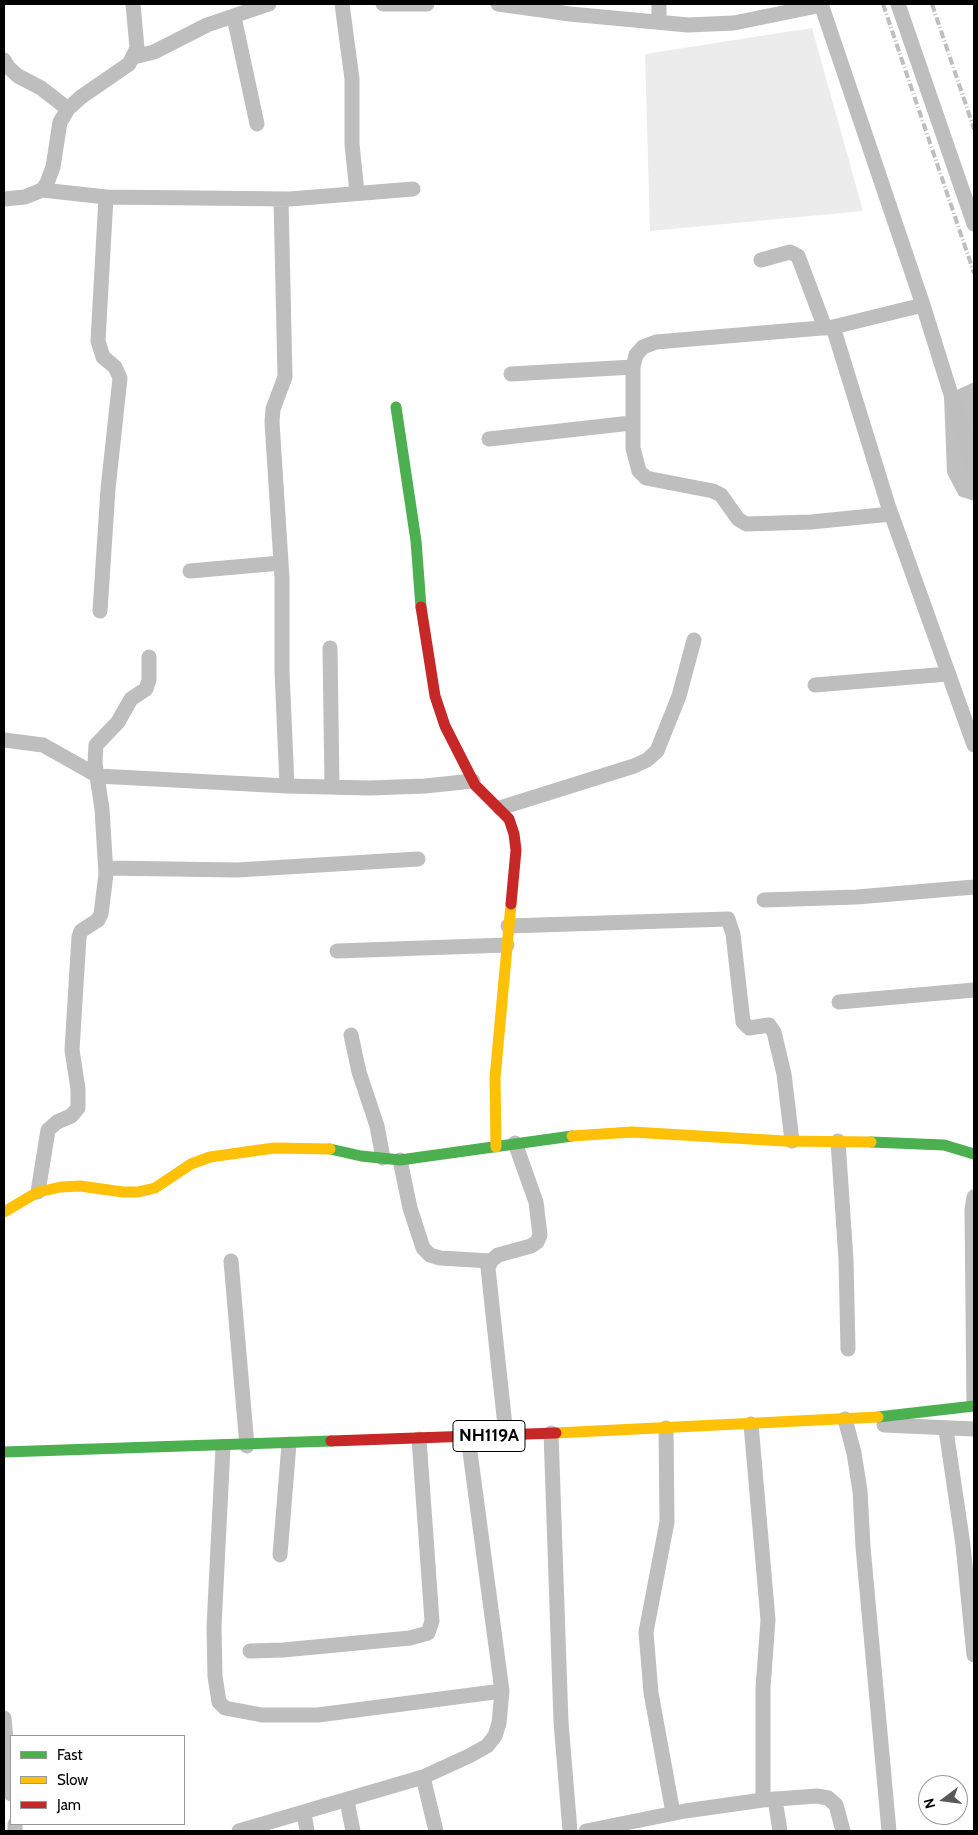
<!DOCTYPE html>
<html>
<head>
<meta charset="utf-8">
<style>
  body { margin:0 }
  #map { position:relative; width:978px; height:1835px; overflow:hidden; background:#fff; font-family:Cabin,sans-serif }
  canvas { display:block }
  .frame { position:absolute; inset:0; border:5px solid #000; pointer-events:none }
  .legend { position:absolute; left:10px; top:1735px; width:175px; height:90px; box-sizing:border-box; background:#fff; border:1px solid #999; margin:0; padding:6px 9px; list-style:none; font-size:15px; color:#000 }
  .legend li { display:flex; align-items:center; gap:10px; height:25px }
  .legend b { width:25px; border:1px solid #999 }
  .north { position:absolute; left:918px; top:1775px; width:50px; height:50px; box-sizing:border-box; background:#fff; border:1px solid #999; border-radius:50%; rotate:255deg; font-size:14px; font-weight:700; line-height:20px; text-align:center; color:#000 }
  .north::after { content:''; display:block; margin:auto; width:18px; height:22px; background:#595959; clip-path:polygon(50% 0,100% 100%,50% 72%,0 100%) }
</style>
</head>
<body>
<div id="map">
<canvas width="978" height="1835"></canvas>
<div class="frame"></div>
<ul class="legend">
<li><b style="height:6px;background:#4caf50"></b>Fast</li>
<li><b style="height:6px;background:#ffc107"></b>Slow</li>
<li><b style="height:6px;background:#c62828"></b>Jam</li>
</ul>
<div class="north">N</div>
</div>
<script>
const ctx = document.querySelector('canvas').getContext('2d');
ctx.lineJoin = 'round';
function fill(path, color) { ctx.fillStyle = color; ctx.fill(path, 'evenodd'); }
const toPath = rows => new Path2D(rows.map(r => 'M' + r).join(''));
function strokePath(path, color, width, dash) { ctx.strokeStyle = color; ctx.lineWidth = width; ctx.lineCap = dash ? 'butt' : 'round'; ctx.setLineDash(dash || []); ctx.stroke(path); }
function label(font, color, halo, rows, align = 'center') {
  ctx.font = font + ' Cabin,sans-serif'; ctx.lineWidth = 4; ctx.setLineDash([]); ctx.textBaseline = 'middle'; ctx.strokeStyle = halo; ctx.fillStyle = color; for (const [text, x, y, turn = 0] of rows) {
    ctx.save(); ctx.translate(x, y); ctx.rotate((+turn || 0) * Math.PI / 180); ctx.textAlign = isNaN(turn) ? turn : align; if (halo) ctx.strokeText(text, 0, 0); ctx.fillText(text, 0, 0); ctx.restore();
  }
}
fill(toPath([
  [812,28,863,211,650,231,645,54]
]), '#ececec');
fill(toPath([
  [974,382,974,501,959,496,947,473,944,396]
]), '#bfbfbf');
strokePath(toPath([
  [342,4,352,79,352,144,357,193],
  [383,4,427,4],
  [498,4,570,14,688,25,734,23,822,5],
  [659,4,659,22],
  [821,4,923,305,974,468],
  [898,4,974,224],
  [234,17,257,124],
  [134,57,154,52,207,25,269,4],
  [4,60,8,67,18,76,41,88,68,109],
  [42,190,106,197,290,199,413,189],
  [4,199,25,197,42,190,47,183,53,167,60,122,68,109,81,97,129,64,137,48,133,4],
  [281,199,285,377,273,409,272,422,282,578,282,671,287,786],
  [761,260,790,252,798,256,825,328],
  [833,327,888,505,974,745],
  [511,374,633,367],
  [489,439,631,423],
  [891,514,811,522,746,524,738,519,721,495,713,491,646,478,639,471,633,448,633,367,636,355,643,347,656,342,833,327,923,305],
  [190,571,281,563],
  [100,611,108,489,120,378,115,367,103,357,98,341,106,197],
  [330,648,332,787],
  [815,685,948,674],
  [4,740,43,745,98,776,287,786,370,788,425,786,473,781],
  [500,808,634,766,647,760,657,751,679,696,694,640],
  [106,868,237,870,418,859],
  [764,900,857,897,974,887],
  [508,926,728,919,733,934,743,1022,749,1028,769,1025,774,1032,784,1074,792,1141],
  [337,951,507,945],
  [839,1002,974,990],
  [351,1035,359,1072,377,1126,383,1158],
  [838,1141,846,1260,848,1349],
  [400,1160,410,1208,423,1248,430,1255,440,1258,491,1261],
  [38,1192,48,1130,57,1122,71,1116,78,1108,78,1089,72,1050,79,937,81,931,98,920,101,914,106,874,102,809,95,763,96,745,118,722,131,699,146,689,149,680,149,657],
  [974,1197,972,1210,974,1404],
  [231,1261,247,1446],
  [845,1419,854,1453,860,1491,863,1547,889,1831],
  [751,1424,768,1620,763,1688,763,1800],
  [884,1425,974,1429],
  [666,1428,667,1522,646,1632,651,1693,673,1813],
  [946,1430,963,1545,974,1655],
  [551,1433,561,1722,570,1831],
  [506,1435,488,1268,491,1261,498,1255,531,1246,537,1242,540,1235,536,1202,515,1143],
  [223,1447,214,1627,215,1676,219,1702,225,1708,262,1715,318,1715,502,1691],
  [280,1555,289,1444],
  [250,1651,283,1650,410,1638,428,1633,432,1621,419,1439],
  [4,1718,11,1794],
  [423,1777,436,1831],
  [775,1799,780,1831],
  [347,1801,353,1831],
  [304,1813,307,1831],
  [15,1824,15,1831],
  [239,1831,423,1777,469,1756,487,1746,495,1736,499,1723,502,1691,468,1437],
  [586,1831,685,1811,763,1800,817,1796,828,1798,836,1805,843,1831]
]), '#bebebe', 15);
strokePath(toPath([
  [396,407,416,541,421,607],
  [871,1142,944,1145,974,1154],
  [330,1149,361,1156,400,1160,572,1136],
  [878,1417,974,1406],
  [4,1452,331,1441]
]), '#4caf50', 11);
strokePath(toPath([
  [572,1136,632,1132,784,1141,871,1142],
  [496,1147,495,1078,511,904],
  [4,1212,38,1192,61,1187,80,1186,123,1192,138,1192,155,1188,191,1164,210,1157,274,1148,330,1149],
  [556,1433,878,1417]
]), '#ffc107', 11);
strokePath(toPath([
  [421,607,435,696,445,726,475,785,509,819,514,834,516,850,511,904],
  [331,1441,556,1433]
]), '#c62828', 11);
strokePath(toPath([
  [883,4,974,273],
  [898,4,974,229],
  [932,4,974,129]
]), '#bebebe', 4, [8, 2.5, 1, 2.5]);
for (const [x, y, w] of [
  [489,1436,72]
]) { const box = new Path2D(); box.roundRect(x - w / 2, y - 15.5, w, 31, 4); ctx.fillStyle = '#fff'; ctx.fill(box); strokePath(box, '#000', 1); }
label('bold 18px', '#000', null, [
  ["NH119A",489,1436]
]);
</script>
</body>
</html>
